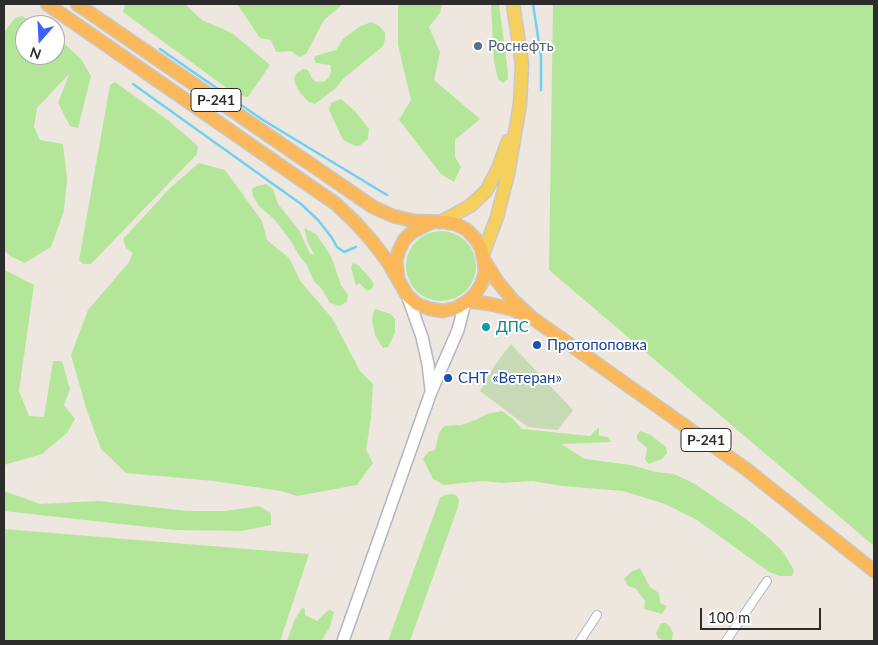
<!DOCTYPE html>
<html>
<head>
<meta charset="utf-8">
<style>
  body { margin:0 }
  #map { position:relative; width:878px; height:645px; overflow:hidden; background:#eee7df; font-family:Lato,sans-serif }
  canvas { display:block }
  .frame { position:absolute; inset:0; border:5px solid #2c2c2c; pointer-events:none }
  .north { position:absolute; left:15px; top:15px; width:50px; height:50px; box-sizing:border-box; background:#fff; border:1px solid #ababab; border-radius:50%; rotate:199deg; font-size:14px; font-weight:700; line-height:20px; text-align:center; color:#2c2c2c }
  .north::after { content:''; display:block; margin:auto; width:18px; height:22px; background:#3b61ff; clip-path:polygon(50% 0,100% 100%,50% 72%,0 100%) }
  .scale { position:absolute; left:700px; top:608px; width:121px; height:22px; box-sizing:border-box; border:2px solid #2c2c2c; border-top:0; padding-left:6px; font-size:15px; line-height:18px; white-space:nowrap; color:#2c2c2c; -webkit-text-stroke:4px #fff; paint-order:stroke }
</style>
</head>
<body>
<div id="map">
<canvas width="878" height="645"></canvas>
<div class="frame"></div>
<div class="north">N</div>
<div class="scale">100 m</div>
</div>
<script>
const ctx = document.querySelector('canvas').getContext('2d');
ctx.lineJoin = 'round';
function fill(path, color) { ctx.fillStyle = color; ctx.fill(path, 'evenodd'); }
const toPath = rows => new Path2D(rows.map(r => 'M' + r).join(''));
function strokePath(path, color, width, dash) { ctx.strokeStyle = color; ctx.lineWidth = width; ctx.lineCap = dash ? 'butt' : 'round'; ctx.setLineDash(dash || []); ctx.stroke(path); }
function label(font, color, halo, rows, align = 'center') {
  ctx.font = font + ' Lato,sans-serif'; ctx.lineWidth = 4; ctx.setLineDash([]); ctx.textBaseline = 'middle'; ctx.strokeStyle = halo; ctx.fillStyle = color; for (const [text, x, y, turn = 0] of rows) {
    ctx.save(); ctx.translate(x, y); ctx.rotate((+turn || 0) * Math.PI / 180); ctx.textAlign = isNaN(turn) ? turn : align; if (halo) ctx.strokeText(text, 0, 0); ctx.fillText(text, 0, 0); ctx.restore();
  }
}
fill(toPath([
  [125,4,185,4,202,20,232,33,270,65,248,97,236,95,123,12],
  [237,4,343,4,324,20,306,54,299,57,291,51,276,52,271,40,260,38],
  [398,4,442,4,440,13,429,27,440,52,434,80,480,119,455,140,455,157,461,167,454,182,441,174,399,120,411,100,398,45],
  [491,4,499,4,508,73,508,79,503,83,498,79,494,62],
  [553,4,874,4,874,546,549,270],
  [22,16,37,25,25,25,25,55,55,55,55,35,81,59,91,76,78,128,70,126,58,103,69,74,37,108,34,127,40,140,63,144,67,179,64,211,51,247,25,263,12,257,4,251,4,32,15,18],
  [371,22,378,25,385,32,385,39,383,46,343,79,336,88,315,104,309,102,301,94,296,86,294,79,296,74,303,69,308,70,313,80,318,82,325,81,329,77,331,71,330,65,316,63,314,59,315,56,336,50,343,39,359,27],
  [115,82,169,121,198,146,197,154,91,264,83,264,79,260,110,85],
  [341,99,355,111,369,129,368,139,359,146,355,146,343,140,329,110,331,103],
  [199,163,225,170,262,221,267,240,289,258,301,282,332,318,360,371,373,384,371,418,366,450,373,463,357,485,297,496,281,491,214,481,126,473,101,449,87,411,71,355,88,310,129,262,133,253,126,248,123,239,171,187],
  [266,184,273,189,278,204,299,230,310,254,314,254,308,243,304,228,316,234,331,256,341,285,348,295,347,301,340,306,330,303,322,289,314,281,306,264,300,257,290,240,275,220,259,206,253,196,252,189,257,186],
  '406 266a35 35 0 1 1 70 0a35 35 0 1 1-70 0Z',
  [353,263,358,265,370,278,374,284,372,289,367,291,359,283,356,286,351,267],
  [4,268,5,270,34,285,19,391,29,416,44,417,53,361,62,361,70,389,64,405,75,419,67,433,42,454,4,465],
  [375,309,391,314,395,319,395,333,388,347,383,348,375,335,372,321,373,313],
  [502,411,513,419,522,429,590,436,599,427,599,436,608,437,611,442,561,444,585,459,631,465,656,472,674,474,695,484,746,519,768,537,783,552,794,570,792,576,780,576,769,572,697,520,665,504,623,491,562,486,532,481,502,483,483,481,444,485,433,479,423,459,428,452,435,450,439,433,444,426,461,425,476,420,487,414],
  [640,431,651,435,666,447,667,453,662,459,649,464,645,460,647,448,637,439,637,435],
  [4,491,40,504,99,501,187,511,225,511,259,506,271,513,271,525,242,531,175,530,4,511],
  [451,494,456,495,459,500,458,507,410,641,388,641,440,498,445,495],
  [4,529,309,554,280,641,4,641],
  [640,568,650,587,659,593,660,603,667,606,662,614,644,609,645,601,635,588,628,586,624,579,631,572],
  [302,608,305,609,305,615,317,621,327,611,330,610,334,612,330,627,321,641,287,641,294,621],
  [661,623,666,623,670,627,673,633,672,640,665,641,658,638,656,633]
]), '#b4e69a');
fill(toPath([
  [511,344,573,410,558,430,528,427,480,391,495,365]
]), '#c7d9b5');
strokePath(toPath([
  [533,4,541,56,541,90],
  [160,49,263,120,387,195],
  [133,84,301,204,318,220,332,238,337,247,344,252,356,247]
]), '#6fd1f2', 2.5);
const minor = toPath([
  [580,641,597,615],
  [726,641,767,581]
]);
const secondary = toPath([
  [407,295,422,337,428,364,431,390],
  [343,641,431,392,458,330,465,303]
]);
const primary = toPath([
  [440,222,470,206,486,191,498,169,508,141],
  [483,254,497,217,508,174,520,104,522,64,513,4]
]);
const trunk = toPath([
  [47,4,336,204,355,222,372,241,388,262,407,295,417,304,430,309,443,311,456,308,468,301,476,293,482,283,485,272,484,260,481,248,475,238,467,230,456,224,445,222,414,221,393,216,373,207,77,4],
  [484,260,497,281,513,300,531,317,746,469,874,571],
  [398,277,396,261,399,250,404,240,412,232,430,223],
  [468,301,490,304,511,309,524,314]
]);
strokePath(minor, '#b2b5c0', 10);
strokePath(secondary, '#b2b5c0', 14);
strokePath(primary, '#c8c8c8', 15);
strokePath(trunk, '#c8c8c8', 15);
strokePath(minor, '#fff', 8);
strokePath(secondary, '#fff', 11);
strokePath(primary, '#f5d05d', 12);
strokePath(trunk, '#fab85b', 12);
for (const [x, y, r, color] of [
  [478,46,5,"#5c6f8a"],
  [486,327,5,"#0f9aa8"],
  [537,345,5,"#1a4fb4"],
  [448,378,5,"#1a4fb4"]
]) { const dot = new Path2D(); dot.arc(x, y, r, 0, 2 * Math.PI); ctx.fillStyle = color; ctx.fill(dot); strokePath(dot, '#fff', 2); }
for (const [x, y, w] of [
  [216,100,50],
  [706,440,50]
]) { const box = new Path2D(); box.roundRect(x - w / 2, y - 11.5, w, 23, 4); ctx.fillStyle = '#fff'; ctx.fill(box); strokePath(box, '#2c2c2c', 1); }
label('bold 14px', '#2c2c2c', null, [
  ["Р-241",216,100],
  ["Р-241",706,440]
]);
label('15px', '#4e5e75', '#fff', [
  ["Роснефть",488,46]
], 'left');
label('15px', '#0d838f', '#fff', [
  ["ДПС",496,327]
], 'left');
label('15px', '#164399', '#fff', [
  ["Протопоповка",547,345],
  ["СНТ «Ветеран»",458,378]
], 'left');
</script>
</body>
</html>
